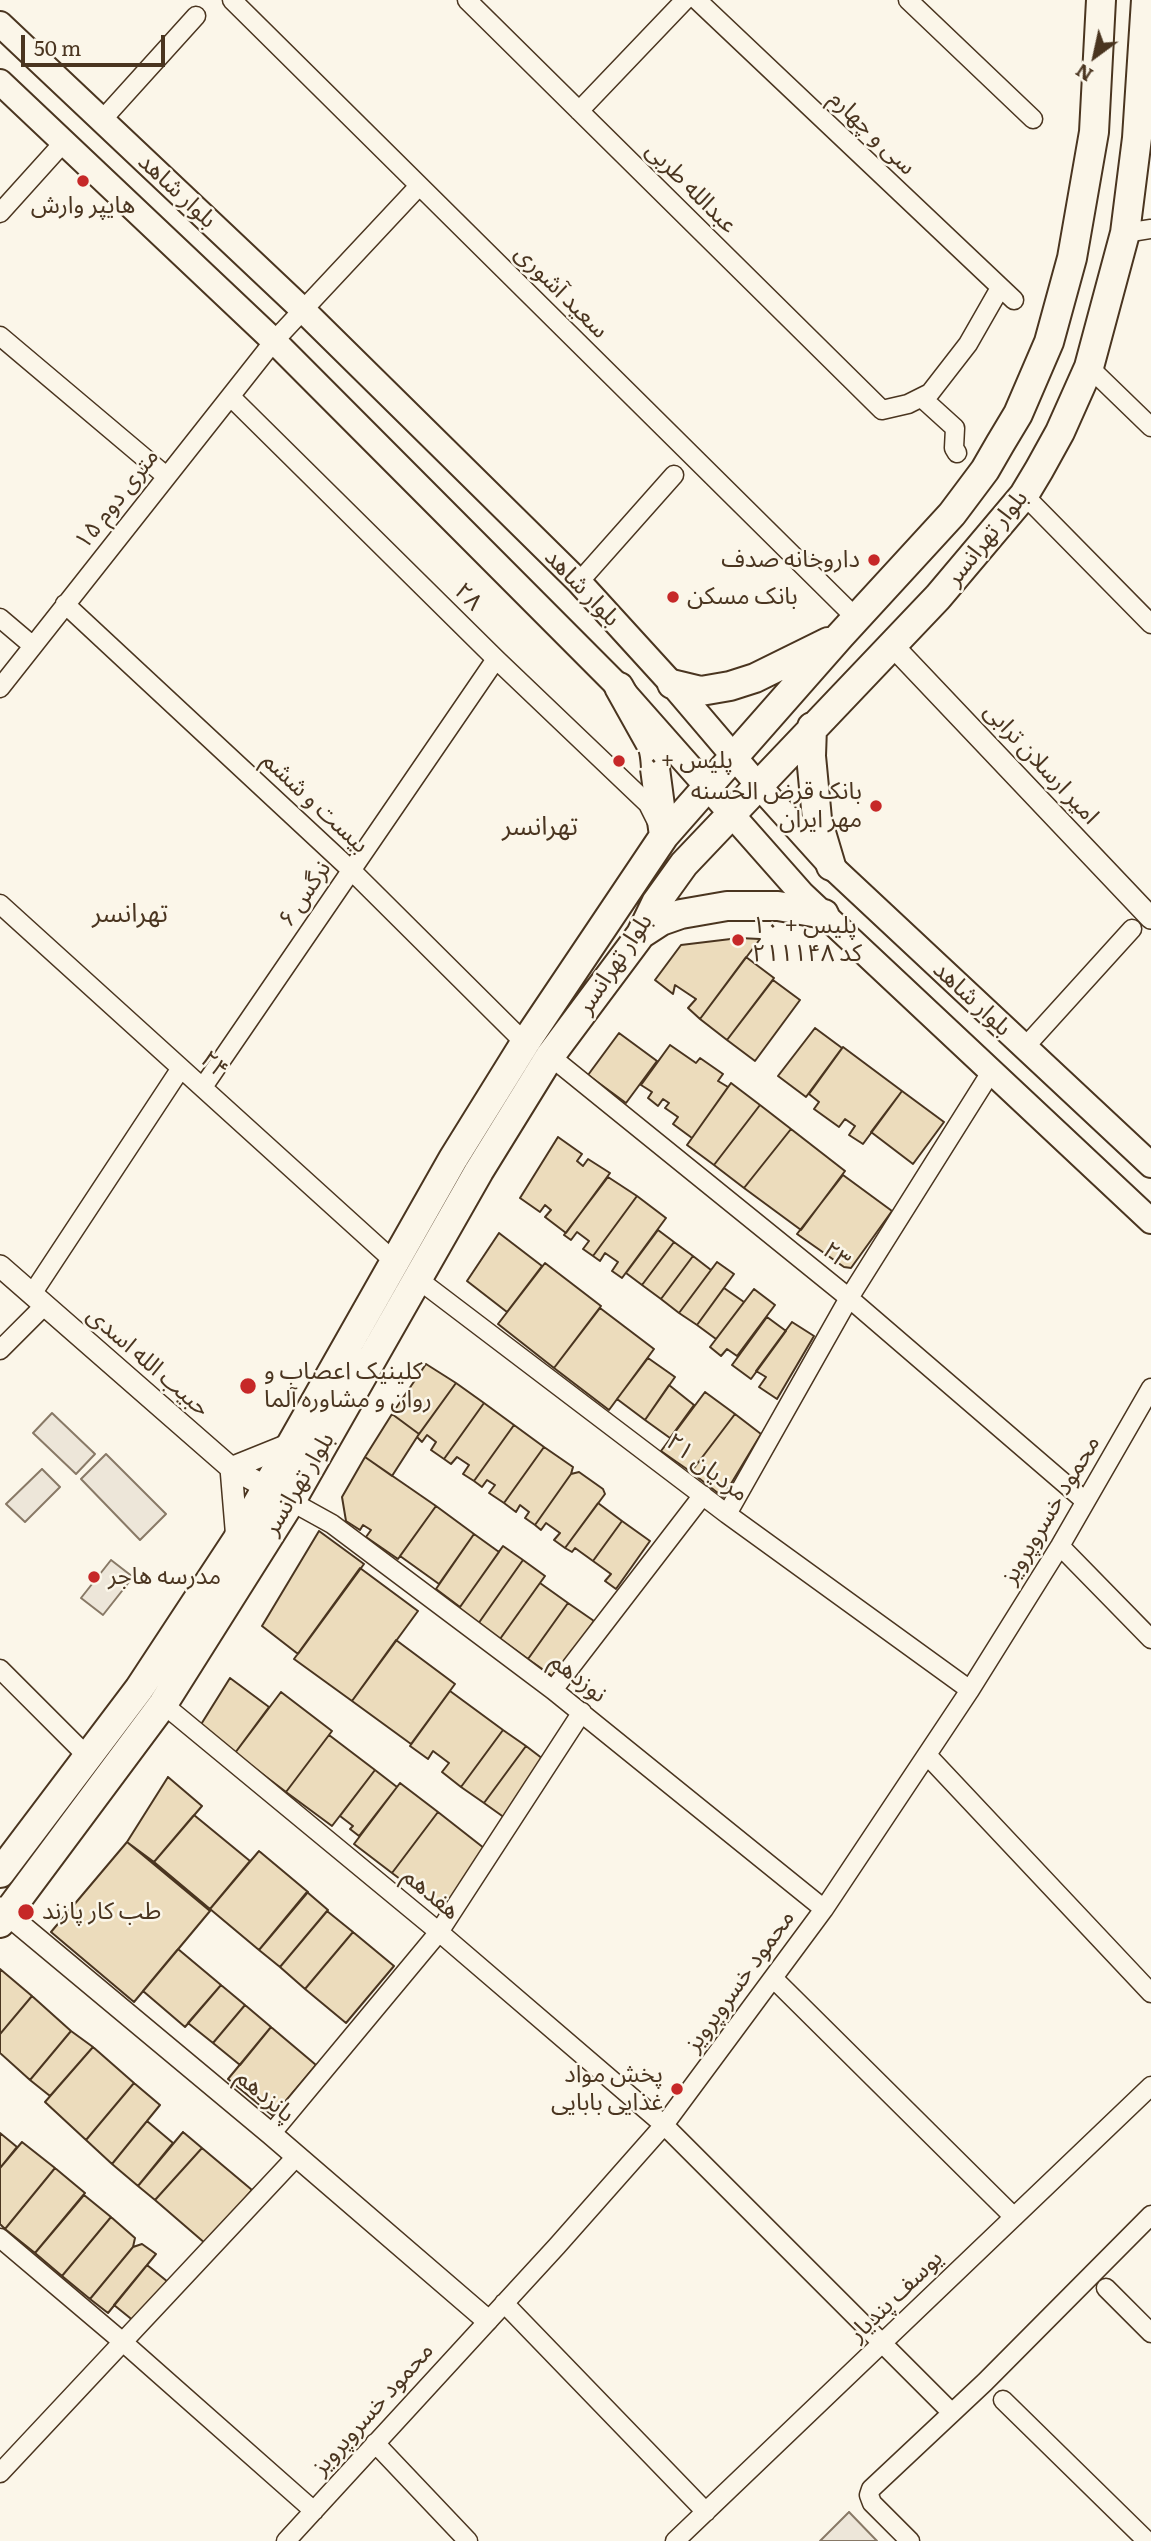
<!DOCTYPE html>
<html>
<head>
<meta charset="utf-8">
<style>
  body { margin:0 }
  #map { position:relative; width:1151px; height:2541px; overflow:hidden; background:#fbf6e9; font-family:Literata,serif }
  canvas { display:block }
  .north { position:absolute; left:1060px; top:21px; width:70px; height:70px; -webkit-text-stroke:5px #fbf6e9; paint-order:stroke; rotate:213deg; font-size:19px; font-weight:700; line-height:28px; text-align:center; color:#4a3520 }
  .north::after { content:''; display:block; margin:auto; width:24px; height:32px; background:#4a3520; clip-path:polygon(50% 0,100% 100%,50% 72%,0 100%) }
  .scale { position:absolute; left:21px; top:35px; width:144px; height:32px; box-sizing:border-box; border:4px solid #4a3520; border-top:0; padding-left:9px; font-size:21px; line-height:24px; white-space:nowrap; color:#4a3520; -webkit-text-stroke:5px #fbf6e9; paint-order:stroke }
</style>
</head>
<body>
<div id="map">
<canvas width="1151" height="2541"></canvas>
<div class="north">N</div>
<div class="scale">50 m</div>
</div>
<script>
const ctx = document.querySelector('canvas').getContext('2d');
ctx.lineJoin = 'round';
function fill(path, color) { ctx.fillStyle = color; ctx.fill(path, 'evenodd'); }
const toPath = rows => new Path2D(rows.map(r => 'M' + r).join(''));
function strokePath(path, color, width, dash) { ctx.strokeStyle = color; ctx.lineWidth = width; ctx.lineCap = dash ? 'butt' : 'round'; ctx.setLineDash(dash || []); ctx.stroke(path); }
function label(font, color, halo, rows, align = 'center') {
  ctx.font = font + ' Literata,"Noto Sans Arabic",serif'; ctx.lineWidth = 5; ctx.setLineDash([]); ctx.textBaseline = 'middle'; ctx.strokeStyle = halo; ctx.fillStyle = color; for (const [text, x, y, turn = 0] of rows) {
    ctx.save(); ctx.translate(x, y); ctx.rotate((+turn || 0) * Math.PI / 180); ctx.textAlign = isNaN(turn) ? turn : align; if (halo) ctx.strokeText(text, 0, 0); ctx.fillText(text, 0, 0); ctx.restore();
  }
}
const green = toPath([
  [52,1413,95,1454,76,1474,33,1433,52,1413],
  [106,1454,166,1514,140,1540,81,1479,106,1454],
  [42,1469,60,1487,25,1522,6,1504,42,1469],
  [111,1560,133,1577,103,1615,81,1598,111,1560],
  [849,2512,877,2541,820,2541,849,2512]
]);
fill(green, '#ede6d9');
strokePath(green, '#887966', 2);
const building = toPath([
  [739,938,760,939,700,1019,688,1008,696,999,675,985,673,994,655,980,681,945,739,938],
  [746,957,774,978,727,1040,700,1019,746,957],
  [773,980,800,1000,755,1061,727,1040,773,980],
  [815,1028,842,1048,806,1097,778,1076,815,1028],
  [619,1033,657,1061,626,1103,588,1075,619,1033],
  [670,1045,696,1063,700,1058,723,1074,718,1081,728,1087,692,1138,673,1124,678,1117,665,1108,669,1103,663,1099,658,1106,648,1098,652,1092,641,1085,670,1045],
  [843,1047,902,1091,863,1144,849,1135,855,1126,845,1119,839,1127,814,1109,819,1102,809,1094,843,1047],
  [731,1083,760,1105,714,1165,687,1145,731,1083],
  [902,1091,944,1122,913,1164,871,1132,902,1091],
  [760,1105,791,1129,744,1188,714,1165,760,1105],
  [791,1129,845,1171,801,1230,744,1188,791,1129],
  [558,1137,582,1154,577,1161,583,1166,588,1159,610,1173,566,1233,545,1217,551,1210,545,1205,540,1212,520,1198,558,1137],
  [843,1175,892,1211,851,1268,844,1267,797,1234,843,1175],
  [608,1177,637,1196,593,1256,583,1249,589,1241,577,1232,571,1240,564,1235,608,1177],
  [637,1196,666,1218,622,1278,612,1271,618,1262,605,1253,600,1261,593,1256,637,1196],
  [658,1230,674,1242,642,1285,626,1273,658,1230],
  [499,1233,542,1266,507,1312,467,1281,499,1233],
  [674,1242,693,1256,661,1299,642,1285,674,1242],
  [693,1256,711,1270,679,1313,661,1299,693,1256],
  [717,1262,734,1274,697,1325,679,1313,717,1262],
  [545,1263,601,1306,554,1368,498,1324,545,1263],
  [724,1288,744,1302,716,1339,697,1325,724,1288],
  [754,1289,775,1305,737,1356,727,1349,721,1356,710,1347,754,1289],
  [600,1308,654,1349,609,1410,554,1368,600,1308],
  [767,1317,786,1331,751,1379,732,1365,767,1317],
  [792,1322,814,1336,777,1399,759,1387,766,1377,756,1371,792,1322],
  [648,1358,675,1377,645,1420,617,1399,648,1358],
  [426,1364,456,1383,419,1434,392,1414,426,1364],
  [456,1383,484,1403,444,1459,431,1450,436,1442,427,1435,422,1442,417,1437,456,1383],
  [669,1385,694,1405,670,1438,645,1420,669,1385],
  [705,1392,735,1414,691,1472,661,1451,705,1392],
  [484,1403,514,1425,474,1481,463,1474,469,1465,457,1457,451,1464,444,1459,484,1403],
  [392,1414,419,1434,392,1476,365,1457,392,1414],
  [735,1414,761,1434,723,1497,691,1472,735,1414],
  [514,1425,544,1447,504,1503,489,1493,495,1485,487,1480,482,1487,474,1481,514,1425],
  [544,1447,573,1467,571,1474,535,1525,525,1518,529,1512,520,1505,516,1512,504,1503,544,1447],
  [365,1457,436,1506,398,1559,366,1537,371,1530,363,1525,360,1530,346,1521,342,1497,365,1457],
  [579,1472,603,1489,605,1494,565,1548,554,1540,560,1533,546,1523,541,1530,535,1525,571,1474,579,1472],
  [598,1503,622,1521,593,1561,575,1548,572,1552,565,1548,598,1503],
  [436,1506,474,1534,439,1584,400,1556,436,1506],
  [622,1521,650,1541,616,1589,605,1581,611,1574,593,1561,622,1521],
  [319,1531,364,1564,298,1654,262,1626,319,1531],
  [474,1534,499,1552,460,1607,436,1589,474,1534],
  [503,1546,523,1560,478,1624,458,1610,503,1546],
  [523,1560,545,1576,500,1639,478,1624,523,1560],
  [360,1568,418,1611,352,1701,294,1659,360,1568],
  [540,1583,568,1603,528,1659,500,1639,540,1583],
  [568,1603,594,1621,555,1678,528,1659,568,1603],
  [396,1640,455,1684,411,1744,352,1701,396,1640],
  [230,1678,269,1707,235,1753,200,1726,230,1678],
  [450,1691,503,1730,461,1787,442,1772,449,1763,433,1751,428,1759,410,1746,450,1691],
  [281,1692,332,1731,286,1792,235,1753,281,1692],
  [503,1730,526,1746,484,1803,461,1787,503,1730],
  [329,1735,375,1770,332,1826,286,1792,329,1735],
  [526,1746,543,1759,505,1818,484,1803,526,1746],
  [375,1770,397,1787,359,1836,350,1829,353,1826,340,1816,375,1770],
  [168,1777,202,1806,154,1862,127,1842,168,1777],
  [400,1783,438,1812,392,1873,354,1844,400,1783],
  [438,1812,489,1852,448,1915,392,1873,438,1812],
  [194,1815,250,1861,210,1909,154,1862,194,1815],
  [127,1842,210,1911,134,2002,51,1932,127,1842],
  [259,1851,308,1892,259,1950,210,1909,259,1851],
  [307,1892,328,1910,280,1967,259,1950,307,1892],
  [327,1911,353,1932,305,1989,280,1967,327,1911],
  [353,1932,394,1966,346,2023,305,1989,353,1932],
  [178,1949,221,1985,185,2027,143,1991,178,1949],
  [0,1969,32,1996,0,2034,0,1969],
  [221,1985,245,2005,213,2043,188,2023,221,1985],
  [32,1996,71,2031,30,2080,0,2053,0,2034,32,1996],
  [245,2005,271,2027,240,2065,213,2043,245,2005],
  [271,2027,316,2065,273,2116,228,2079,271,2027],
  [71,2031,93,2047,50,2096,30,2080,71,2031],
  [93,2047,134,2083,86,2140,45,2102,93,2047],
  [134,2083,160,2105,112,2164,86,2140,134,2083],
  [147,2121,173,2143,138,2186,112,2164,147,2121],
  [183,2132,202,2148,155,2200,138,2186,183,2132],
  [0,2133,17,2147,0,2168,0,2133],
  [22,2142,55,2168,5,2229,0,2224,0,2168,22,2142],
  [202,2148,252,2190,206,2244,155,2200,202,2148],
  [55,2168,85,2193,35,2253,5,2229,55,2168],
  [84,2195,111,2217,62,2276,35,2253,84,2195],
  [111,2217,135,2238,133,2247,90,2299,62,2276,111,2217],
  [142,2244,156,2254,108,2313,90,2299,133,2247,142,2244],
  [147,2265,168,2282,135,2322,114,2305,147,2265]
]);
fill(building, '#ecdcbc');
strokePath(building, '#4a3520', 2);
const minor = toPath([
  [232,0,857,619],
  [467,0,882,410,908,404,930,393,968,344,1000,288],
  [697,0,1014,300],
  [908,0,1033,119],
  [579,111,685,0],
  [102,120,196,16],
  [0,213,64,142],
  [1125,233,1151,229],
  [0,336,166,476],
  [1089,367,1151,427],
  [231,397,496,659,648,804,656,820],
  [923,399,955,428,954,448,957,453],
  [1024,495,1151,624],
  [579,582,674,475],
  [65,604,351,870,525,1043],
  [0,618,33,646],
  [0,688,274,341,419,186],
  [0,904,396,1263],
  [1025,1047,1132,929],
  [550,1056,849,1298,1085,1501],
  [203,1087,496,659],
  [419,1280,727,1514,970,1690],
  [32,1294,181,1068],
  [0,1350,44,1306],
  [285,1498,332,1524,553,1690,824,1909],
  [727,1514,849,1298,991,1072],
  [1060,1546,1151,1639],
  [0,1669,88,1757],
  [553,1690,703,1495],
  [163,1704,439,1932,664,2125,952,2413],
  [927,1755,1151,1993],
  [773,1978,1014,2217],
  [271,2134,439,1932,582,1712],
  [0,2238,124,2343,314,2511],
  [1106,2288,1151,2333],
  [504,2303,706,2512],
  [1003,2400,1147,2541],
  [375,2443,468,2541],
  [0,2473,296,2157],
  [286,2541,557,2246,664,2125,824,1909,970,1690,1060,1546,1151,1388],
  [675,2541,1151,2086],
  [910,2541,872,2503,869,2495,871,2489,985,2382,1151,2215]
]);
const tertiary = toPath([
  [892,645,1151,918],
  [0,1266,231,1468,268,1488],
  [237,1540,231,1468,293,1443],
  [0,1908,271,2134,487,2320]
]);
const secondary = toPath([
  [0,24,303,310,579,582,672,684,758,785,831,866,1151,1165],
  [0,82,274,341,619,687,802,894,1151,1221]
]);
const primary = toPath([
  [672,684,701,691,730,686,755,678,828,642],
  [619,687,652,746,664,836],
  [812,727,811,756,817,819,831,866],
  [641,934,661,921,681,914,727,906,778,906,824,914],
  [0,1873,139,1689,237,1540,453,1159,525,1043,664,836,840,636,952,514,985,470,1000,444,1018,414,1049,342,1072,258,1094,132,1101,0],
  [0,1923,163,1704,291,1501,479,1171,550,1056,641,934,656,903,684,864,938,597,1024,495,1039,470,1060,432,1089,367,1125,233,1137,138,1146,0]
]);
strokePath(minor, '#4a3520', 21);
strokePath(tertiary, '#4a3520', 24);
strokePath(secondary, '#4a3520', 28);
strokePath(primary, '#4a3520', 32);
strokePath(minor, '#fbf6e9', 18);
strokePath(tertiary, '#fbf6e9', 21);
strokePath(secondary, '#fbf6e9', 24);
strokePath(primary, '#fbf6e9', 28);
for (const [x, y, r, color] of [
  [83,181,7,"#c62828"],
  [874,560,7,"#c62828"],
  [673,597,7,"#c62828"],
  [619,761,7,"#c62828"],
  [876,806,7,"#c62828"],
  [738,940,7,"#c62828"],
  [248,1386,9,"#c62828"],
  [94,1577,7,"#c62828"],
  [26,1912,9,"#c62828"],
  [677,2089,7,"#c62828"]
]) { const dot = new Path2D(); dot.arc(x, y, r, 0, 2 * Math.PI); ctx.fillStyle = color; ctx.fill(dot); strokePath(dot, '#fbf6e9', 2.5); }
label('24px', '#4a3520', '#fbf6e9', [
  ["سی و چهارم",872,133,44],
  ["عبدالله طربی",691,188,45],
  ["بلوار شاهد",177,191,43],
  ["سعید آشوری",561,292,45],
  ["۱۵ متری دوم",117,499,-52],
  ["بلوار تهرانسر",987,538,-51],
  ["بلوار شاهد",582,588,46],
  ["۲۸",468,597,45],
  ["امیر ارسلان ترابی",1041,764,47],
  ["بیست و ششم",315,803,43],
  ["نرگس ۶",305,894,-56],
  ["بلوار تهرانسر",615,964,-56],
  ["بلوار شاهد",972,999,43],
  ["۲۴",214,1065,42],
  ["۲۳",836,1256,39],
  ["حبیب الله اسدی",148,1362,41],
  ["۲۱ مردیان",707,1468,37],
  ["بلوار تهرانسر",299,1484,-59],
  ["محمود خسروپرویز",1051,1510,-59],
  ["نوزدهم",578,1678,38],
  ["هفدهم",431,1894,40],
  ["محمود خسروپرویز",740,1981,-54],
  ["پانزدهم",265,2096,40],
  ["یوسف پندیار",896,2296,-44],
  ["محمود خسروپرویز",373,2409,-48]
]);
label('24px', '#4a3520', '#fbf6e9', [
  ["هایپر وارش",83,206,"center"],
  ["داروخانه صدف",860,560,"right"],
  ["بانک مسکن",687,597],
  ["پلیس +۱۰",633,761],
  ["بانک قرض الحسنه",862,792,"right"],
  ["مهر ایران",862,820,"right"],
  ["پلیس + ۱۰",752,926],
  ["کد ۲۱۱۱۴۸",752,954],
  ["کلینیک اعصاب و",264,1372],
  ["روان و مشاوره آلما",264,1400],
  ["مدرسه هاجر",108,1577],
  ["طب کار پازند",42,1912],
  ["پخش مواد",663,2075,"right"],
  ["غذایی بابایی",663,2103,"right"]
], 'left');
label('26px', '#4a3520', '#fbf6e9', [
  ["تهرانسر",540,827],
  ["تهرانسر",130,914]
]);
</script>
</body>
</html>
